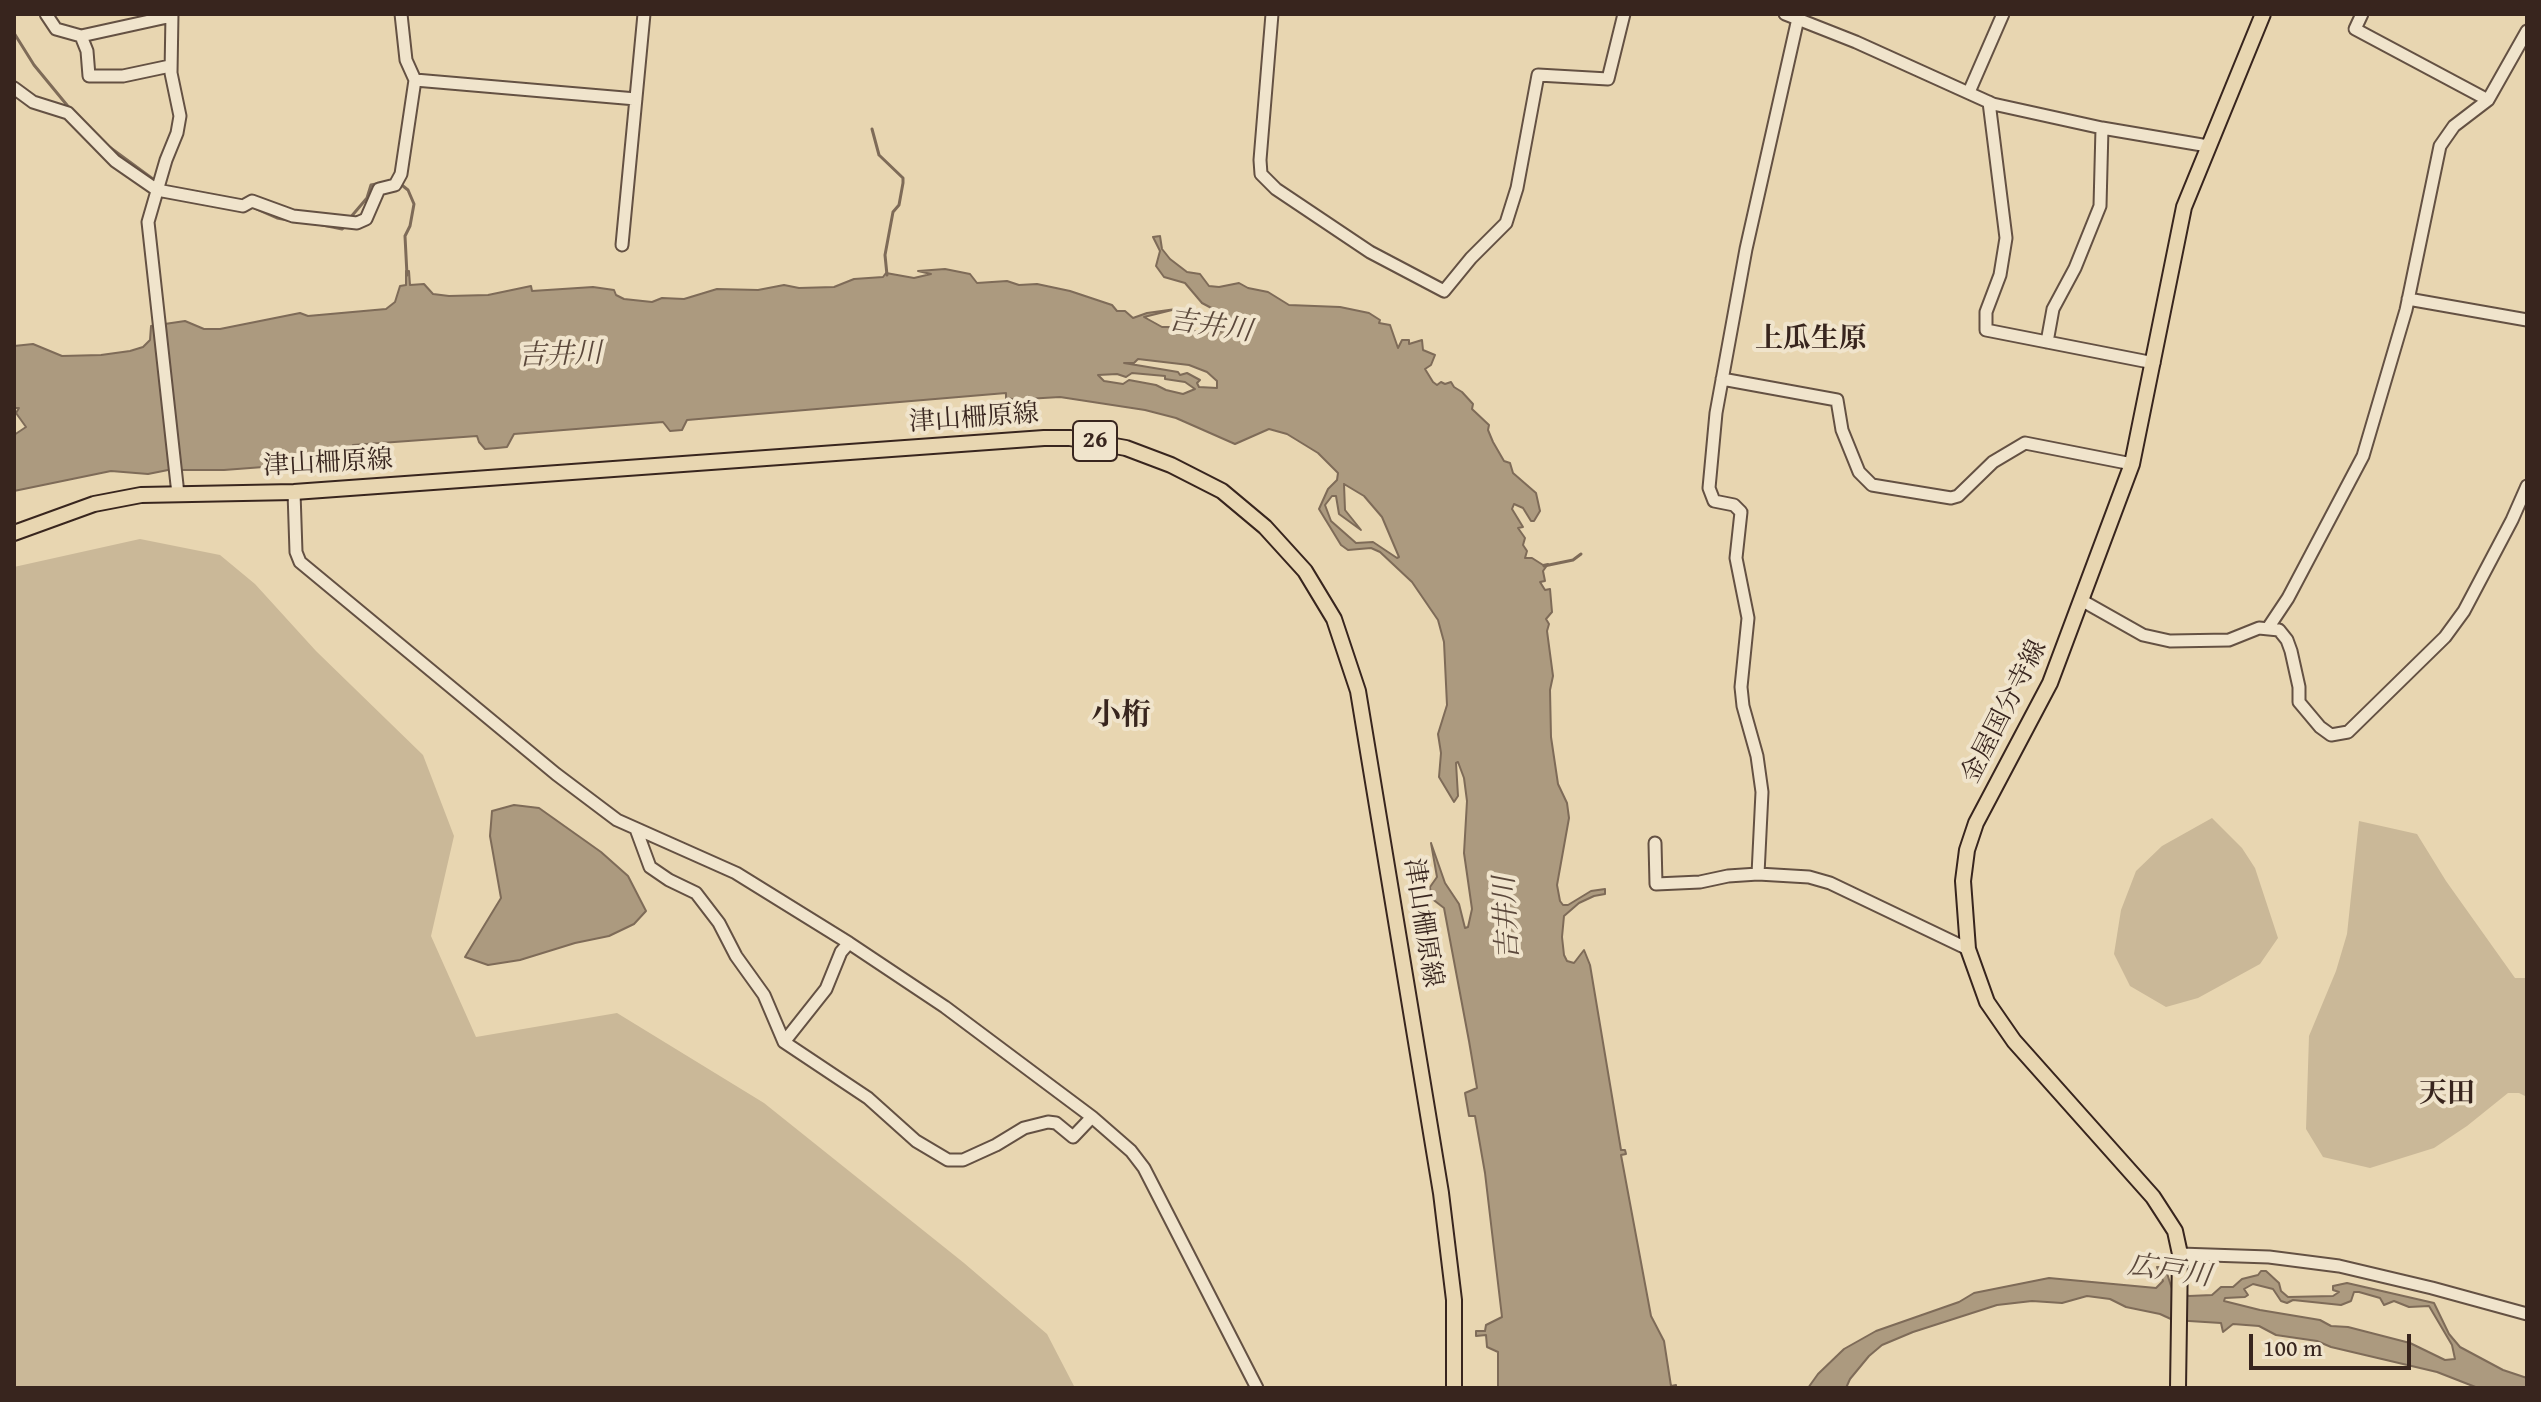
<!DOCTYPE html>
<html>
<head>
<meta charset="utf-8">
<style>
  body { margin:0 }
  #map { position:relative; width:2541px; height:1402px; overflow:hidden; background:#e8d6b1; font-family:"Gentium Book Plus",serif }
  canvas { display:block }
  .frame { position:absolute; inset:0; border:16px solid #38251e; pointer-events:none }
  .scale { position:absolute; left:2249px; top:1334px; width:162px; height:36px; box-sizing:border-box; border:4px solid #38251e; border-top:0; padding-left:10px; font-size:24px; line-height:28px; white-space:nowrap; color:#38251e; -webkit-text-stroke:6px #f0e4cc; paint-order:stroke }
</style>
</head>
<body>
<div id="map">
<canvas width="2541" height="1402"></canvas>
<div class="frame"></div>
<div class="scale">100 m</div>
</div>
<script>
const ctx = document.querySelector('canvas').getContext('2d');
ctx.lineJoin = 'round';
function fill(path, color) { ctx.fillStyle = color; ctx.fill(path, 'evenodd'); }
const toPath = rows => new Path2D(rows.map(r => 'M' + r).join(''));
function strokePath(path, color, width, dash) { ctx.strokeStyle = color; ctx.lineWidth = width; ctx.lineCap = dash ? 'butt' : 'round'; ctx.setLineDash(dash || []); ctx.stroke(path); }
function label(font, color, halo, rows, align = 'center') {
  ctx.font = font + ' "Gentium Book Plus","Noto Serif JP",serif'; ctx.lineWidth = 8; ctx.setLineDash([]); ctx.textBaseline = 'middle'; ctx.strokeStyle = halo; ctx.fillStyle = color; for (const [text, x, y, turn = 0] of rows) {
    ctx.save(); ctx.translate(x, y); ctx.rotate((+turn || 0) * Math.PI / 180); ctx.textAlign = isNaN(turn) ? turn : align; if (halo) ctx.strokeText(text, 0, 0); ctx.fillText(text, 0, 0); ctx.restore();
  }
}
fill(toPath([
  [140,539,220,555,255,584,316,651,423,755,454,836,431,936,476,1037,617,1013,764,1103,964,1263,1047,1334,1075,1388,14,1388,14,567],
  [2212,818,2242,848,2255,868,2278,938,2260,964,2198,998,2166,1007,2130,986,2114,954,2121,910,2136,871,2162,846],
  [2359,821,2417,834,2446,881,2515,978,2527,978,2527,1097,2519,1093,2508,1093,2467,1126,2434,1148,2370,1168,2323,1157,2306,1129,2309,1036,2336,971,2347,934]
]), '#cab898');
const water = toPath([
  [1160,236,1162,249,1170,259,1187,272,1200,274,1209,286,1219,287,1239,283,1248,288,1268,292,1289,305,1340,307,1369,313,1380,320,1379,323,1390,325,1398,348,1402,340,1409,340,1409,344,1422,340,1423,350,1435,355,1431,365,1425,369,1433,382,1437,385,1441,382,1445,384,1451,382,1454,387,1462,392,1473,404,1472,409,1489,425,1488,430,1493,442,1504,461,1510,463,1513,473,1536,493,1540,511,1534,521,1531,521,1523,508,1514,504,1512,509,1523,527,1518,528,1525,538,1523,545,1527,551,1525,558,1532,558,1543,565,1548,564,1543,571,1545,581,1540,582,1545,590,1550,589,1552,612,1546,619,1549,624,1547,631,1553,676,1550,690,1551,737,1558,784,1567,803,1569,818,1557,885,1560,901,1563,905,1568,905,1591,891,1605,889,1605,894,1594,896,1579,903,1564,916,1562,937,1564,955,1567,961,1574,963,1584,950,1590,965,1621,1150,1625,1150,1626,1154,1621,1155,1651,1316,1664,1341,1671,1386,1676,1385,1676,1388,1498,1388,1498,1352,1487,1347,1486,1335,1476,1336,1476,1331,1485,1331,1486,1325,1502,1317,1485,1173,1475,1116,1469,1116,1465,1093,1477,1088,1469,1041,1444,908,1431,898,1430,887,1437,877,1431,843,1445,883,1459,904,1465,928,1468,927,1472,909,1464,853,1467,801,1464,778,1458,762,1456,763,1458,796,1454,802,1439,777,1441,753,1438,734,1447,705,1444,642,1438,620,1412,582,1380,552,1371,548,1348,550,1341,545,1319,509,1328,489,1337,480,1338,473,1318,453,1287,434,1269,429,1235,444,1176,418,1145,410,1060,397,1026,399,1024,401,1006,398,1006,393,687,420,682,430,670,431,663,422,514,434,507,447,497,448,485,449,479,442,477,436,353,445,353,449,344,455,316,463,224,470,168,470,148,474,111,471,14,491,14,435,26,427,16,413,19,408,14,408,14,346,33,344,62,356,101,355,130,351,143,347,150,340,151,326,185,321,204,329,220,329,300,313,308,316,386,309,395,302,400,286,406,285,406,271,409,271,410,285,424,284,433,294,449,296,488,295,531,286,532,291,593,287,614,290,616,295,624,299,652,302,662,298,684,299,717,289,758,290,784,285,799,288,834,287,854,279,883,277,886,273,914,278,931,274,918,271,945,269,970,274,977,283,1007,281,1019,285,1037,284,1070,291,1112,305,1117,311,1125,311,1133,318,1147,313,1176,309,1144,317,1162,327,1194,327,1193,330,1199,333,1242,330,1242,327,1232,319,1202,303,1185,283,1164,277,1156,266,1160,251,1153,237,1160,236],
  [1138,359,1189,365,1207,372,1217,381,1217,388,1199,387,1197,383,1200,380,1187,373,1180,375,1178,372,1124,363,1134,363,1138,359],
  [1132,373,1165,376,1165,379,1185,382,1195,389,1183,394,1166,390,1156,385,1129,380,1123,384,1104,381,1098,375,1117,374,1126,377,1132,373],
  [1344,484,1364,496,1382,517,1399,557,1397,558,1373,542,1356,543,1331,521,1325,505,1332,496,1336,496,1339,514,1361,530,1345,510,1344,484],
  [514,805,539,808,601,852,628,876,646,911,634,924,609,936,575,943,520,960,488,965,465,957,501,898,490,836,492,811,514,805],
  [2157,1267,2165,1267,2172,1289,2189,1296,2212,1295,2221,1287,2233,1287,2242,1279,2258,1275,2261,1271,2266,1271,2279,1283,2281,1291,2288,1297,2333,1296,2339,1292,2333,1290,2333,1286,2347,1283,2434,1303,2449,1334,2460,1347,2503,1370,2527,1378,2527,1388,2478,1388,2437,1372,2331,1347,2317,1341,2276,1335,2259,1326,2233,1324,2223,1332,2221,1323,2173,1320,2160,1314,2126,1307,2110,1299,2087,1296,2062,1303,2032,1301,1997,1305,1913,1332,1882,1345,1869,1356,1850,1379,1846,1388,1808,1388,1818,1374,1844,1349,1876,1331,1959,1302,1974,1293,2049,1278,2156,1288,2163,1281,2157,1267],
  [2253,1284,2273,1289,2281,1301,2287,1303,2293,1300,2341,1305,2351,1301,2354,1292,2359,1292,2380,1298,2384,1305,2394,1301,2409,1307,2429,1306,2452,1345,2455,1359,2445,1360,2410,1343,2348,1327,2331,1326,2320,1320,2260,1310,2224,1301,2225,1298,2245,1297,2248,1295,2244,1289,2253,1284]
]);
fill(water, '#ac9a7f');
strokePath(water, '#7e6b58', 2);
strokePath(toPath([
  [14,33,34,65,71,110],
  [872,129,879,155,903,178,903,183,899,205,893,212,885,255,887,275],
  [108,146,157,182],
  [398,182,408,190,414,204,410,226,405,236,407,275],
  [252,207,277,218,293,221],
  [350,218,367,198,371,185,391,181],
  [313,223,342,229,347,225],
  [1544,566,1573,560,1581,554]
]), '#7e6b58', 3);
const minor = toPath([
  [46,14,56,29,81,36,172,16],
  [172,14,171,73,180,116,177,133,166,160,148,222,178,494],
  [1272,14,1260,160,1261,174,1276,189,1370,252,1444,291,1471,258,1506,223,1517,188,1538,75,1608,79,1624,14],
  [1785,14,1856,42,1993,104,2102,128,2208,146],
  [1799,14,1746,249,1716,413,1709,488,1714,501,1734,505,1741,512,1736,558,1748,618,1741,687,1743,706,1757,756,1762,792,1758,874,1809,877,1830,883,1968,949],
  [2362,14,2355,29,2488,100],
  [81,36,87,51,89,76,123,76,170,66],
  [415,80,636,99],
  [14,88,33,102,68,113,115,161,157,190,243,206,252,201,293,216,357,223,366,219,379,189,395,185,401,174,415,80,406,60,401,14],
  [1969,92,2003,14],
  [1989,102,2006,238,2000,275,1986,312,1986,330,2154,363],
  [622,245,644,14],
  [2408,299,2527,320],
  [2047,342,2053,309,2075,268,2100,206,2102,128],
  [1722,379,1837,400,1842,430,1859,472,1872,485,1884,487,1951,498,1958,496,1993,462,2025,443,2132,464],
  [294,492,296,552,300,562,556,774,617,820,736,873,849,943,945,1007,1092,1117,1131,1151,1144,1168,1257,1388],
  [2081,600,2143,635,2170,641,2229,640,2259,628,2279,630,2287,640,2291,651,2299,687,2299,702,2320,727,2331,735,2348,732,2445,637,2464,611,2512,520,2527,486],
  [2268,628,2288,598,2363,456,2406,310,2440,146,2454,126,2488,100,2527,31],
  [636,829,650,867,669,880,696,893,719,923,736,956,764,995,784,1042,868,1098,916,1141,948,1160,963,1160,996,1145,1024,1128,1048,1122,1056,1123,1073,1137,1092,1117],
  [1655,843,1656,884,1700,882,1728,876,1758,874],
  [784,1042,826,989,841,952,849,943],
  [2180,1254,2269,1257,2339,1266,2432,1288,2527,1314]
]);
const major = toPath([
  [14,533,94,504,141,495,294,492,1044,438,1070,438,1126,448,1171,465,1222,491,1265,527,1305,571,1334,619,1358,691,1441,1193,1454,1300,1454,1388],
  [2178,1388,2180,1254,2175,1231,2153,1197,2014,1041,1987,1002,1968,949,1963,881,1967,850,1976,823,2050,683,2132,464,2184,207,2263,14]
]);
strokePath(minor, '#645143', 15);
strokePath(major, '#38251e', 18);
strokePath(minor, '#f0e4cc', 11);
strokePath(major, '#e8d6b1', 14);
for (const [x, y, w] of [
  [1095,441,44]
]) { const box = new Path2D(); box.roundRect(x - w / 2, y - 20, w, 40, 6); ctx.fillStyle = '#f0e4cc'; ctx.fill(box); strokePath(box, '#38251e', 2); }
label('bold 24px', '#38251e', null, [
  ["26",1095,441]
]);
label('26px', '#38251e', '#f0e4cc', [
  ["津山柵原線",974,419,-4],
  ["津山柵原線",328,464,-3],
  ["金屋国分寺線",2005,712,-63],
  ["津山柵原線",1422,923,81]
]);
label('italic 28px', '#5b483b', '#f0e4cc', [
  ["吉井川",1210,327,8],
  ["吉井川",560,356,-2],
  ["吉井川",1508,918,-93],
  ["広戸川",2169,1272,8]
]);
label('bold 28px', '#38251e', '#f0e4cc', [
  ["上瓜生原",1811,340],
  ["天田",2447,1095]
]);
label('bold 30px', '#38251e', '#f0e4cc', [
  ["小桁",1121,716]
]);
</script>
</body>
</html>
